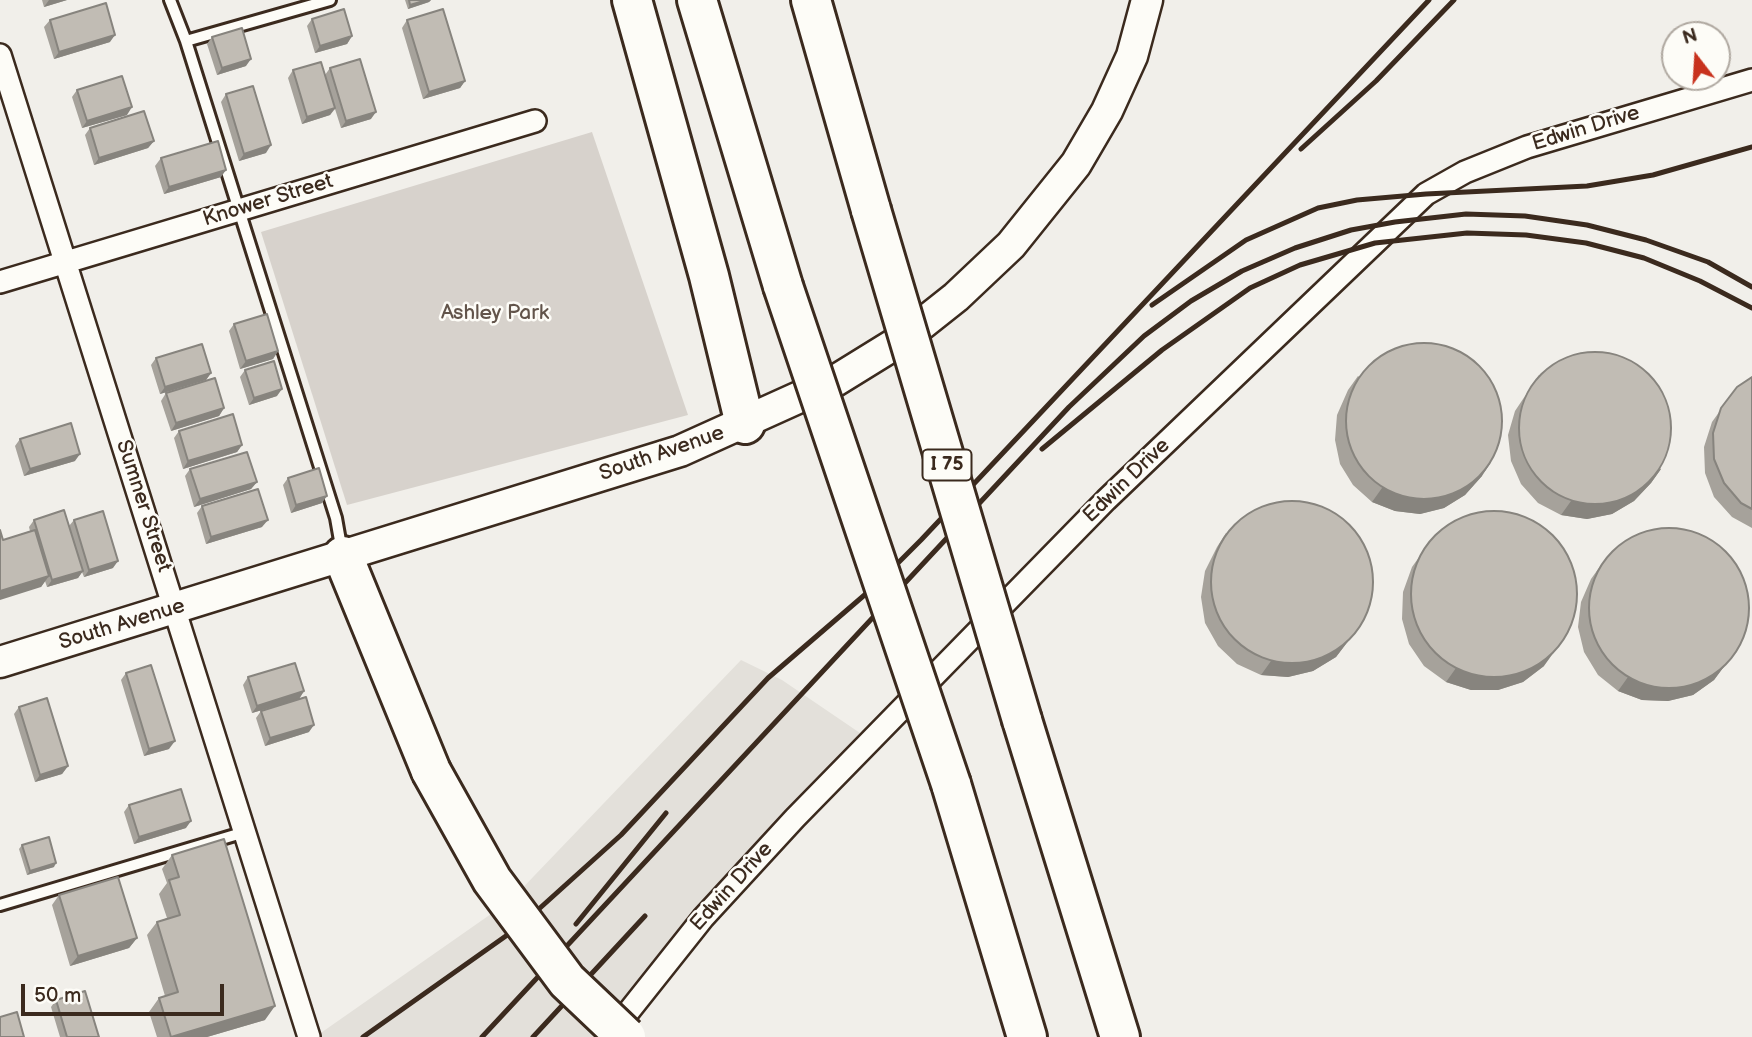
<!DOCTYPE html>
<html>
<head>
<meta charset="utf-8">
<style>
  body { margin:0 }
  #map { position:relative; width:1752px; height:1037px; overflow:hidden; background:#f1efea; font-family:"Balsamiq Sans",sans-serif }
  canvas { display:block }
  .north { position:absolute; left:1661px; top:21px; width:70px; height:70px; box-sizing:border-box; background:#fdfcf7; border:2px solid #afa8a0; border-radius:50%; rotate:343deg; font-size:19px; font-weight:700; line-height:28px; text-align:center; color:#3b2a1e }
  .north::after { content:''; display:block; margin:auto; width:24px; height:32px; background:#c8321e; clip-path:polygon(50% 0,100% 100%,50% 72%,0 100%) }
  .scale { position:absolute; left:21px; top:984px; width:203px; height:32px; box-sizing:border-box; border:4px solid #3b2a1e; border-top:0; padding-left:9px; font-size:21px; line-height:24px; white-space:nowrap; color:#3b2a1e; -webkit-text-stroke:5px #fdfcf7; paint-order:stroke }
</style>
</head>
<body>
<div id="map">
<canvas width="1752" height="1037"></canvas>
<div class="north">N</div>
<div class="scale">50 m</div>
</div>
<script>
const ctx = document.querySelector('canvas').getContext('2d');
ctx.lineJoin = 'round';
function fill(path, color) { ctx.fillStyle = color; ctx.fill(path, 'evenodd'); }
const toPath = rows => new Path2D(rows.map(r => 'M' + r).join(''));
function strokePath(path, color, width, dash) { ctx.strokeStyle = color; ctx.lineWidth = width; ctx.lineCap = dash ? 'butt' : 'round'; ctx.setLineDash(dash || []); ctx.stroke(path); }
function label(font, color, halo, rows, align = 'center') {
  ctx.font = font + ' "Balsamiq Sans",sans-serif'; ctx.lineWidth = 5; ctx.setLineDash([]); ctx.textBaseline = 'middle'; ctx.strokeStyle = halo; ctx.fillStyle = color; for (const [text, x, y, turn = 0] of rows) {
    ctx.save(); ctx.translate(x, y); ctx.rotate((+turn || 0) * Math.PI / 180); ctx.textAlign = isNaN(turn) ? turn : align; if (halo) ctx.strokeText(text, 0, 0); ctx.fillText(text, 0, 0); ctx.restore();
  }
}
fill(toPath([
  [741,660,782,680,860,733,795,818,609,1037,315,1037,511,900]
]), '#e3e0da');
fill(toPath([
  [592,132,688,415,347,505,261,232]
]), '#d7d2cc');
const lane = toPath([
  [170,0,186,41,239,210,336,518,342,552],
  [186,41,330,0],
  [0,905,245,832]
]);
const street = toPath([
  [0,55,309,1037],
  [0,282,535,121],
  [610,1035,703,918,795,818,1106,500,1426,194,1465,172,1527,147,1752,80]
]);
const secondary = toPath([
  [0,662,680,451,835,381,903,339,956,297,1011,245,1076,164,1107,111,1132,56,1147,0]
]);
const highway = toPath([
  [632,0,709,276,745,424],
  [697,0,783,286],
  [811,0,871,210],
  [343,556,431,771],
  [1022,720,1120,1037],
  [951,784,1027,1037]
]);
strokePath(lane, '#3b2a1e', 16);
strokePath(street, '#3b2a1e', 26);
strokePath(secondary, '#3b2a1e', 35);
strokePath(highway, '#3b2a1e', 44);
strokePath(lane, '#fdfcf7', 10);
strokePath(street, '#fdfcf7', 21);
strokePath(secondary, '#fdfcf7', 30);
strokePath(highway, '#fdfcf7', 38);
strokePath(toPath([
  [1301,149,1376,81,1454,0],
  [1152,305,1246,240,1318,208,1357,200,1426,194,1587,186,1653,175,1752,147],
  [1042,449,1162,350,1250,288,1300,265,1375,243,1467,233,1526,235,1586,243,1644,258,1700,281,1752,308],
  [576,924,666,813],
  [363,1037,520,926,621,835,768,678,875,586,921,540,1429,0],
  [482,1037,1069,407,1144,336,1191,301,1242,271,1295,248,1351,230,1395,222,1466,214,1525,216,1587,225,1646,240,1708,262,1752,287],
  [533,1037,645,916]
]), '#3b2a1e', 5);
const highwayBridge = toPath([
  [871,210,1022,720],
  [783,286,951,784],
  [431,771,492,880,567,981,626,1037]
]);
strokePath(highwayBridge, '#3b2a1e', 44, []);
strokePath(highwayBridge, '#fdfcf7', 38);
fill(toPath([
  [42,0,67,0,44,7],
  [405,0,431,0,429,2,408,9],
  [312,19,352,36,347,44,315,53,307,26],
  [50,20,110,42,54,59,44,27],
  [407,20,465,81,460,88,423,99,402,28],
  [212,37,246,66,217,75,207,44],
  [330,68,371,119,341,128,335,109,330,115,302,124,288,78,293,70,325,75],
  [77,90,127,115,82,128,72,97],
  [226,94,266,153,239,161,221,102],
  [90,128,154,141,148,148,94,165,85,135],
  [161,158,221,177,164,194,155,166],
  [234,324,278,351,273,359,240,369,229,331],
  [156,358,211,373,206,380,160,394,151,365],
  [245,370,277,396,249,405,240,377],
  [1539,375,1661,469,1651,483,1634,501,1612,514,1587,519,1561,515,1538,503,1521,484,1511,461,1508,435,1515,411],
  [1358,376,1482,476,1465,495,1444,508,1420,514,1395,511,1372,502,1353,485,1340,464,1335,440,1337,415,1348,390],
  [1752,377,1752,528,1732,517,1714,497,1705,473,1704,447,1712,422,1737,387],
  [166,393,224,408,219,416,171,431,161,401],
  [179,431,242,445,237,452,183,469,174,438],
  [20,439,75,461,24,476,15,446],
  [190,469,257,482,251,489,194,507,185,476],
  [288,478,322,503,291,513,283,485],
  [202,506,262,527,206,544,197,513],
  [34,520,69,526,74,520,113,568,84,577,82,572,78,578,47,587,45,581,41,587,3,540,30,531,29,527],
  [1226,533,1362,623,1336,657,1313,671,1288,677,1261,675,1237,664,1218,646,1205,623,1201,597,1205,571,1217,547],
  [1422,553,1544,666,1523,682,1498,690,1471,690,1446,682,1424,666,1409,644,1402,619,1403,592,1412,567],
  [1601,565,1740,645,1714,680,1693,695,1668,701,1642,700,1618,691,1598,675,1584,652,1578,627,1581,602,1591,579],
  [126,673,169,749,144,756,121,680],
  [248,677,304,691,299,699,252,713,243,685],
  [19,707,68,766,62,774,35,782,14,714],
  [261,711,309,732,265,746,256,718],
  [129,805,186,828,134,844,124,812],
  [22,845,54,867,27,875,19,849],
  [172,855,265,1020,207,1037,157,1037,149,1012,159,998,165,996,147,935,157,922,167,918,159,894,167,883,162,869],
  [59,895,137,938,129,948,70,966,52,905],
  [56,1000,99,1037,60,1037,51,1007]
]), '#a6a29b');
fill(toPath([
  [49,0,67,0,44,7],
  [427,0,431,0,429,2,408,9,410,5],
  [115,35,110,42,54,59,59,52],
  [352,36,347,44,315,53,320,46],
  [251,59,246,66,217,75,222,68],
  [465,81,460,88,423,99,429,92],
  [132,107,127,115,82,128,87,121],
  [335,108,330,115,302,124,307,117],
  [376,112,371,119,341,128,346,121],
  [154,141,148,148,94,165,99,158],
  [271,145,266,153,239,161,244,154],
  [226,170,221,177,164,194,169,187],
  [278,351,273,359,240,369,246,361],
  [211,373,206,380,160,394,165,387],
  [282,389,277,396,249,405,254,398],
  [224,408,219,416,171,431,176,423],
  [242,445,237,452,183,469,188,461],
  [80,454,75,461,24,476,30,469],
  [1491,462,1482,476,1465,495,1444,508,1420,514,1395,511,1372,502,1382,488],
  [1661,469,1651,483,1634,501,1612,514,1587,519,1561,515,1571,501],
  [257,482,251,489,194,507,200,499],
  [327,496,322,503,291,513,296,505],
  [268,520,262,527,206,544,211,537],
  [118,561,113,568,84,577,89,570],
  [83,571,78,578,47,587,52,580],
  [49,576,41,587,0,600,0,591],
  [1362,623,1336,657,1313,671,1288,677,1261,675,1271,661],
  [1740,645,1714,680,1693,695,1668,701,1642,700,1618,691,1628,677],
  [1554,652,1544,666,1523,682,1498,690,1471,690,1446,682,1456,668],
  [304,691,299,699,252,713,257,706],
  [314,725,309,732,265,746,270,738],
  [175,741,169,749,144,756,149,749],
  [68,766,62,774,35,782,40,775],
  [191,821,186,828,134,844,139,837],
  [56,863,54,867,27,875,30,871],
  [137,938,129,948,70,966,78,956],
  [275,1006,265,1020,207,1037,171,1037]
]), '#87847e');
const building = toPath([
  [409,0,427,0,410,5,409,0],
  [106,3,115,35,59,52,50,20,106,3],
  [344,9,352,36,320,46,312,19,344,9],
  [443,9,465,81,429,92,407,20,443,9],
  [242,28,251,59,222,68,212,37,242,28],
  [360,59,376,112,346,121,330,68,360,59],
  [321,62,335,108,307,117,293,70,321,62],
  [122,76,132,107,87,121,77,90,122,76],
  [253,86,271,145,244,154,226,94,253,86],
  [144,111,154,141,99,158,90,128,144,111],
  [218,141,226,170,169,187,161,158,218,141],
  [267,314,278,351,246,361,234,324,267,314],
  '1346 421a78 78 0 1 1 156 0a78 78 0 1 1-156 0Z',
  [202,344,211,373,165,387,156,358,202,344],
  '1519 428a76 76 0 1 1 152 0a76 76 0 1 1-152 0Z',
  [274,361,282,389,254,398,245,370,274,361],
  [1752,377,1752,509,1741,503,1724,483,1714,459,1713,433,1721,408,1737,387,1752,377],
  [215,378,224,408,176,423,166,393,215,378],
  [233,414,242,445,188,461,179,431,233,414],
  [71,423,80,454,30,469,20,439,71,423],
  [247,452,257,482,200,499,190,469,247,452],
  [319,468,327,496,296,505,288,478,319,468],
  [258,489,268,520,211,537,202,506,258,489],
  '1211 582a81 81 0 1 1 162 0a81 81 0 1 1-162 0Z',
  [64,510,83,571,52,580,34,520,64,510],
  [103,511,118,561,89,570,74,520,103,511],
  '1411 594a83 83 0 1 1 166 0a83 83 0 1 1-166 0Z',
  '1589 608a80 80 0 1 1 160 0a80 80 0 1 1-160 0Z',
  [0,530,3,540,35,530,49,576,0,591,0,530],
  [295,663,304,691,257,706,248,677,295,663],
  [151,665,175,741,149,749,126,673,151,665],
  [306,697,314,725,270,738,261,711,306,697],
  [47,698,68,766,40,775,19,707,47,698],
  [181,789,191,821,139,837,129,805,181,789],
  [49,837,56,863,30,871,22,845,49,837],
  [224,839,275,1006,171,1037,159,998,178,992,157,922,180,915,169,880,179,877,172,855,224,839],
  [118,877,137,938,78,956,59,895,118,877],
  [85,991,99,1037,67,1037,56,1000,85,991],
  [17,1012,24,1037,0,1037,0,1017,17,1012]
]);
fill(building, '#c1bcb4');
strokePath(building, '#87847e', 2);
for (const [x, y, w] of [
  [947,465,49]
]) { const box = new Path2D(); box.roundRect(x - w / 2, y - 15.5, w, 31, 5); ctx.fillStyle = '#fdfcf7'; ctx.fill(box); strokePath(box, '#3b2a1e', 2); }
label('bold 19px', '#3b2a1e', null, [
  ["I 75",947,465]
]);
label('21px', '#3b2a1e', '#fdfcf7', [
  ["Edwin Drive",1586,129,-17],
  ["Knower Street",268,201,-17],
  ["South Avenue",662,454,-19],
  ["Edwin Drive",1127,481,-44],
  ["Sumner Street",143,506,72],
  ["South Avenue",122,625,-17],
  ["Edwin Drive",732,887,-48]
]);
label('21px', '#62544a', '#fdfcf7', [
  ["Ashley Park",495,314]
]);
</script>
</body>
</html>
